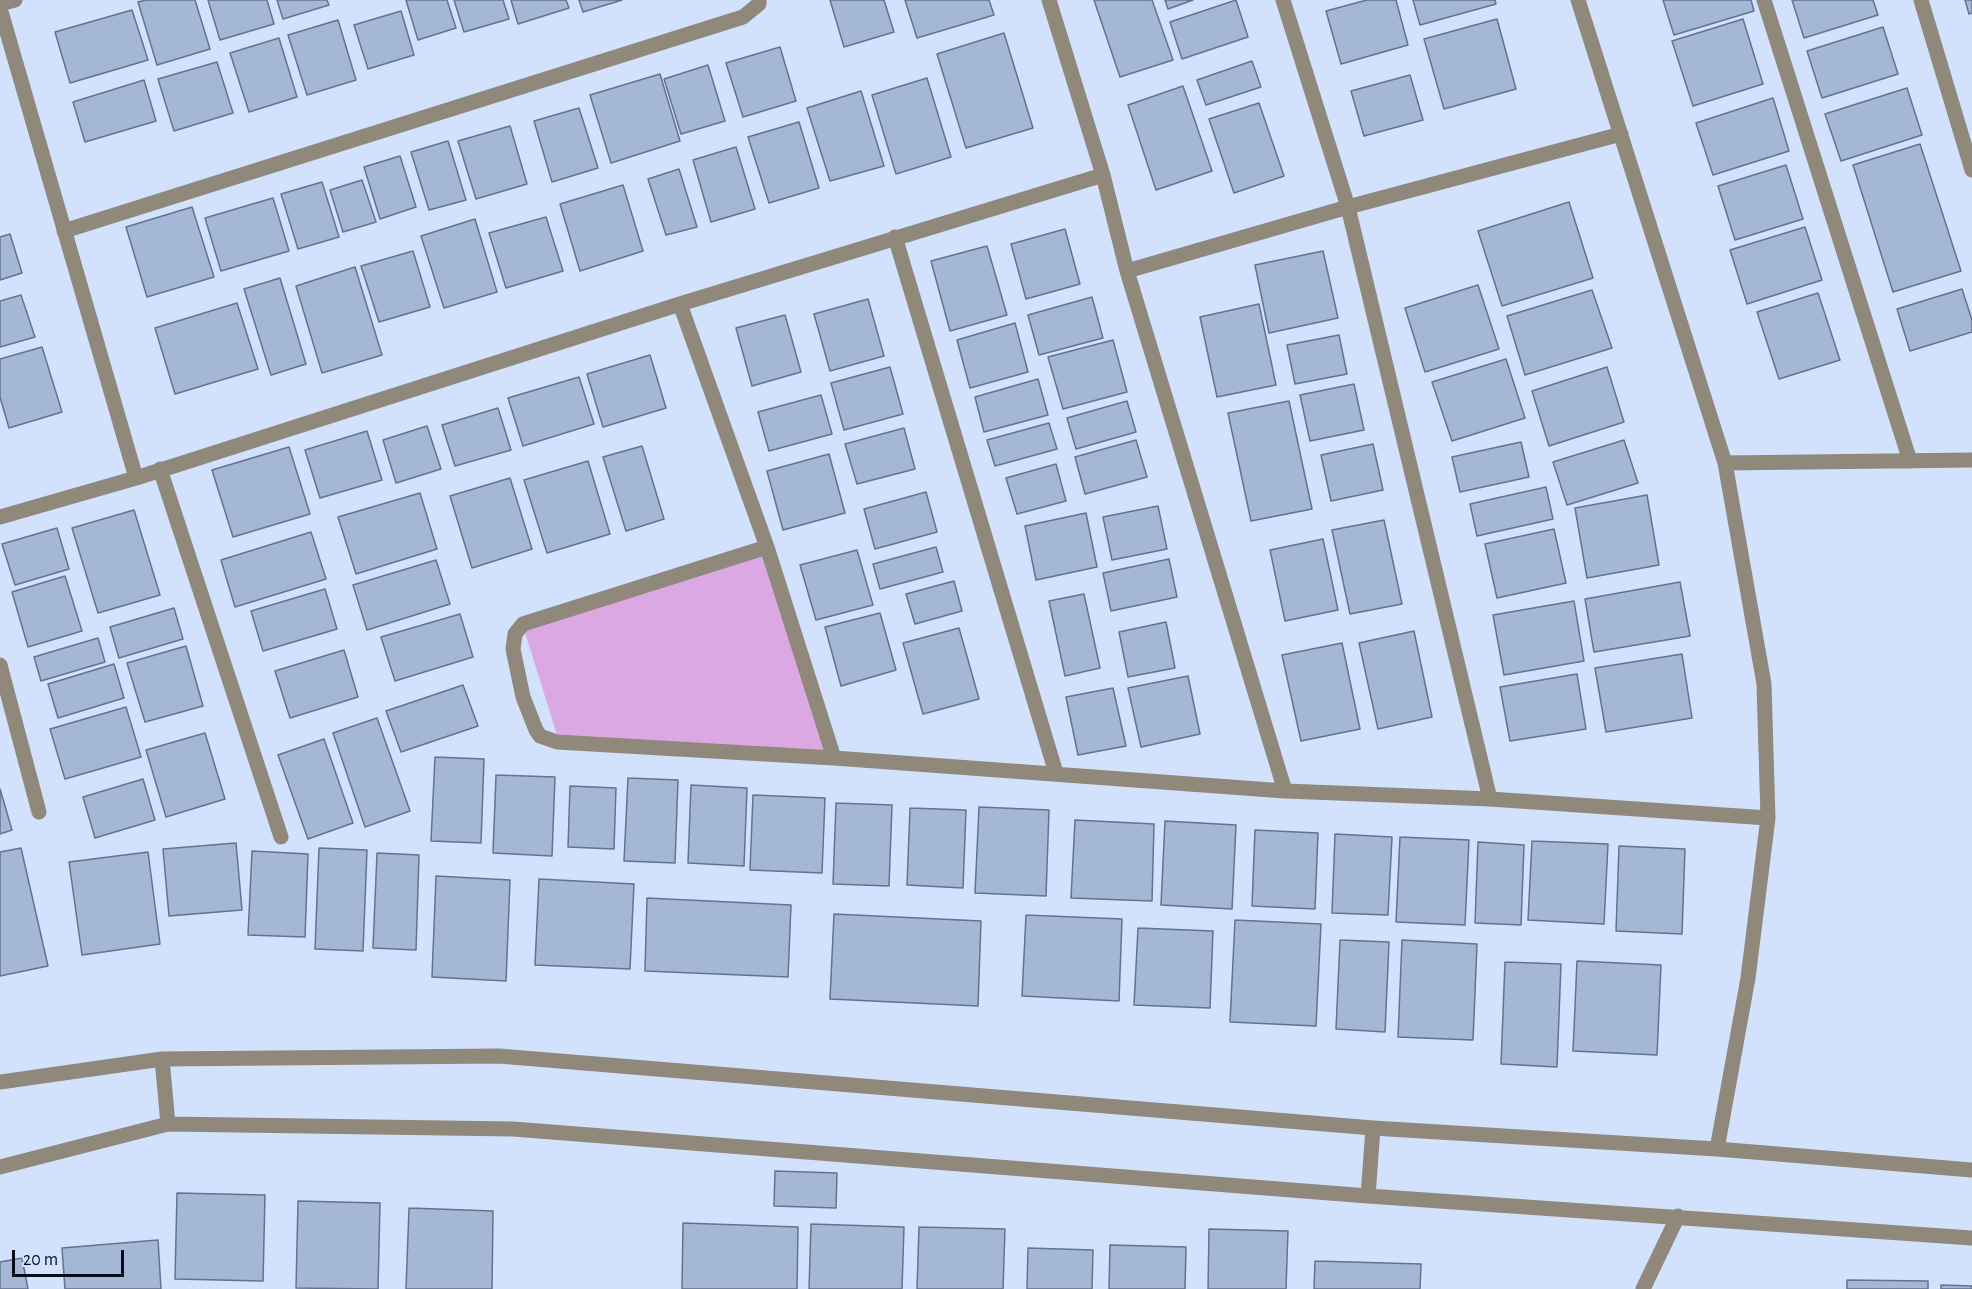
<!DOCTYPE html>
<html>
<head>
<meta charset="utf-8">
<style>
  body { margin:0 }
  #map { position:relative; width:1972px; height:1289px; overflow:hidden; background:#d2e2fd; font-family:"Alegreya Sans",sans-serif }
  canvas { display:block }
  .scale { position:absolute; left:12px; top:1250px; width:112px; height:27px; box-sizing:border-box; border:3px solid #070d18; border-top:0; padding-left:8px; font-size:18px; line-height:21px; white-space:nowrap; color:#070d18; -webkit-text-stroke:4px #d2e2fd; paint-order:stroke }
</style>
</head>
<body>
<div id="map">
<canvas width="1972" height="1289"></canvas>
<div class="scale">20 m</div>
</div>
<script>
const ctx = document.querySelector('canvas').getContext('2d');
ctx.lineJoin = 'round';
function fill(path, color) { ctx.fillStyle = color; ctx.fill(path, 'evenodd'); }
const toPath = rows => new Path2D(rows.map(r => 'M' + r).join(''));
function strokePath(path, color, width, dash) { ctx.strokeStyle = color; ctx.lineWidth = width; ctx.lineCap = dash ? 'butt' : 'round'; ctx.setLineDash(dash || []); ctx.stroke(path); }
fill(toPath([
  [761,551,833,758,557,735,524,629]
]), '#dba8e4');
const building = toPath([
  [146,0,195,0,210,49,157,65,138,2,146,0],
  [208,0,267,0,274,24,220,40,208,0],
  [277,0,327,0,329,5,283,19,277,0],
  [406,0,447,0,456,28,418,40,406,0],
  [454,0,503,0,509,19,464,32,454,0],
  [511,0,566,0,569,8,518,24,511,0],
  [579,0,622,0,583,12,579,0],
  [830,0,884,0,894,32,844,47,830,0],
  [905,0,989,0,994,15,917,38,905,0],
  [1094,0,1152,0,1173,60,1120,77,1094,0],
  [1165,0,1193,0,1168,9,1165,0],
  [1236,0,1248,37,1182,59,1170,22,1236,0],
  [1367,0,1396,0,1408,45,1341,64,1326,11,1367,0],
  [1413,0,1495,0,1496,4,1420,25,1413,0],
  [1663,0,1751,0,1754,11,1674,35,1663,0],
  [1792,0,1873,0,1878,15,1804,38,1792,0],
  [1965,0,1972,0,1972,13,1969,14,1965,0],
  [132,10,148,60,70,83,55,32,132,10],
  [401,11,414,55,368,69,354,25,401,11],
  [1497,19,1516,89,1444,109,1424,39,1497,19],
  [1743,19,1763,84,1693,106,1672,41,1743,19],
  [338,20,356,80,307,95,288,35,338,20],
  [1883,27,1898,74,1822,98,1807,51,1883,27],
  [1004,33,1033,128,966,148,937,54,1004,33],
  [279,38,297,97,249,112,230,53,279,38],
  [780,47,796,101,743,117,726,63,780,47],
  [1252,61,1261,87,1206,105,1197,80,1252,61],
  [217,62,233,113,174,131,158,79,217,62],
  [708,65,725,121,681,134,664,79,708,65],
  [660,74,680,141,611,163,590,95,660,74],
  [1410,75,1423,120,1364,136,1351,91,1410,75],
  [927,78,951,157,896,174,872,95,927,78],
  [144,80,156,121,85,142,73,102,144,80],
  [1183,86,1212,171,1156,190,1128,105,1183,86],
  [1907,88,1922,135,1841,161,1825,114,1907,88],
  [861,91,884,166,830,181,807,108,861,91],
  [1773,98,1789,151,1713,175,1696,123,1773,98],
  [1259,103,1284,176,1234,193,1209,119,1259,103],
  [579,108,598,168,552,182,534,121,579,108],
  [799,122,819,188,769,203,748,137,799,122],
  [510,126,527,184,476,199,458,141,510,126],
  [448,141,466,200,429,210,411,152,448,141],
  [1920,144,1961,271,1893,292,1853,165,1920,144],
  [736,147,755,209,711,222,693,160,736,147],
  [400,156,416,207,380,219,364,167,400,156],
  [1786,165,1803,219,1735,240,1718,186,1786,165],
  [679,169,697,227,666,235,648,179,679,169],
  [362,180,376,222,343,232,330,190,362,180],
  [322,182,339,237,298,249,281,194,322,182],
  [623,185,643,251,580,271,560,204,623,185],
  [273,198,289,251,221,271,205,218,273,198],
  [1569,202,1593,278,1502,306,1478,231,1569,202],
  [192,207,214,277,147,297,126,227,192,207],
  [546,217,563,271,506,288,489,233,546,217],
  [475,219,497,292,444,308,421,236,475,219],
  [1805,227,1822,280,1747,304,1730,250,1805,227],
  [1065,229,1080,284,1026,299,1011,244,1065,229],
  [10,234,22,273,0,280,0,237,10,234],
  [987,246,1007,315,950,331,931,261,987,246],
  [413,251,430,307,379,322,361,266,413,251],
  [1323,251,1338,318,1269,333,1255,265,1323,251],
  [355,267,382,355,322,373,296,286,355,267],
  [280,278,306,364,271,375,244,289,280,278],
  [1478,285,1499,349,1425,372,1405,308,1478,285],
  [1962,289,1972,320,1972,332,1910,351,1897,309,1962,289],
  [1592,290,1612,348,1525,375,1507,316,1592,290],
  [1818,293,1840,360,1779,379,1757,312,1818,293],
  [21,295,35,337,0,347,0,301,21,295],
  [1092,297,1103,338,1039,355,1028,315,1092,297],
  [868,299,884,356,830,371,814,314,868,299],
  [237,303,258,369,175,394,155,328,237,303],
  [1259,304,1276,385,1217,397,1200,317,1259,304],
  [785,315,801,372,752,386,736,328,785,315],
  [1015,323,1028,372,970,388,957,340,1015,323],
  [1339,335,1347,374,1295,384,1287,345,1339,335],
  [1113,340,1127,392,1063,409,1048,357,1113,340],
  [42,347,62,412,9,428,0,397,0,359,42,347],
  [650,355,666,408,603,427,587,374,650,355],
  [1506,359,1525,418,1452,441,1432,382,1506,359],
  [890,367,903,414,844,430,831,383,890,367],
  [1607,367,1624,422,1549,446,1532,391,1607,367],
  [579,377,594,424,523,446,508,398,579,377],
  [1038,379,1048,415,984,432,975,397,1038,379],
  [1354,384,1364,430,1310,441,1300,395,1354,384],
  [821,395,832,434,769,451,758,412,821,395],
  [1127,401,1136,432,1076,449,1067,418,1127,401],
  [1289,401,1312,509,1251,521,1228,413,1289,401],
  [498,408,511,450,455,466,442,425,498,408],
  [1049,423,1057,449,995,466,987,440,1049,423],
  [427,426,441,469,396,483,383,440,427,426],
  [904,428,915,469,857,484,845,444,904,428],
  [367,431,382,480,320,498,305,450,367,431],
  [1136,440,1147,477,1085,494,1075,457,1136,440],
  [1624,440,1638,483,1567,505,1553,462,1624,440],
  [1521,442,1529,477,1460,492,1452,457,1521,442],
  [1373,444,1383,490,1331,501,1321,455,1373,444],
  [642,446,664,519,626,531,603,457,642,446],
  [289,447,310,514,233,537,212,470,289,447],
  [829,454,845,513,783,530,767,471,829,454],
  [588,461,610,534,547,553,524,480,588,461],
  [1056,464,1066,501,1017,514,1006,478,1056,464],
  [510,478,532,549,472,568,450,496,510,478],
  [1546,487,1553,519,1477,536,1470,504,1546,487],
  [926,492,937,532,875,549,864,509,926,492],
  [420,493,437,549,356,574,338,517,420,493],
  [1647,495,1659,565,1587,578,1575,508,1647,495],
  [1158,506,1167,549,1112,560,1103,517,1158,506],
  [134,510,160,595,98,613,72,528,134,510],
  [1086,513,1097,567,1036,580,1025,526,1086,513],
  [1384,520,1402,604,1350,614,1332,530,1384,520],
  [57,528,69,569,15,585,2,544,57,528],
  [1554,529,1566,583,1497,598,1485,544,1554,529],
  [311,532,326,579,235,607,221,560,311,532],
  [1323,539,1338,610,1285,621,1270,550,1323,539],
  [936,547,943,572,880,589,873,564,936,547],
  [857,550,873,605,816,620,800,565,857,550],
  [1169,559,1177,597,1111,611,1103,573,1169,559],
  [436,560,450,604,367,630,353,585,436,560],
  [65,576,82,631,28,647,12,592,65,576],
  [954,581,962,611,915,624,906,594,954,581],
  [1680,582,1690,636,1594,652,1585,599,1680,582],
  [325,589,337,629,263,651,251,611,325,589],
  [1084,594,1100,668,1065,676,1049,601,1084,594],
  [1574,601,1584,661,1504,675,1493,615,1574,601],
  [174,608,183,639,119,658,110,627,174,608],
  [880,613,896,670,841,686,825,627,880,613],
  [460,614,473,657,395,681,381,637,460,614],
  [1166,622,1175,668,1128,677,1119,632,1166,622],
  [959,628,979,699,923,714,903,643,959,628],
  [1414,631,1432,717,1378,729,1359,643,1414,631],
  [98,638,105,662,41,681,34,657,98,638],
  [1342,643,1360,729,1301,741,1282,655,1342,643],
  [186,646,203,706,145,722,127,663,186,646],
  [344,650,358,697,290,718,275,671,344,650],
  [1682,654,1692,718,1606,732,1595,668,1682,654],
  [114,664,124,698,58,718,48,684,114,664],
  [1577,674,1586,729,1510,741,1500,687,1577,674],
  [1188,676,1200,734,1141,747,1128,688,1188,676],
  [463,685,478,726,401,752,386,711,463,685],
  [1113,688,1126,746,1078,755,1066,697,1113,688],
  [126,707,141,757,65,779,50,729,126,707],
  [377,718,410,811,365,827,333,733,377,718],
  [205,733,225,799,166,817,146,750,205,733],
  [324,739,353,823,308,839,278,755,324,739],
  [435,757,484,759,481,843,431,841,435,757],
  [496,775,555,777,552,856,493,853,496,775],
  [628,778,678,780,675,863,624,861,628,778],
  [143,779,155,820,95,838,83,797,143,779],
  [691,785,747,788,744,866,688,863,691,785],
  [570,786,616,788,614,849,568,847,570,786],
  [0,789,12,830,0,834,0,789],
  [753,795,825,798,822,873,750,870,753,795],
  [836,803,892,805,889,886,833,884,836,803],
  [979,807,1049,810,1046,896,975,893,979,807],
  [910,808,966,810,963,888,907,885,910,808],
  [1075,820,1154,824,1152,901,1071,898,1075,820],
  [1165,821,1236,825,1232,909,1161,905,1165,821],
  [1255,830,1318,833,1315,909,1252,906,1255,830],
  [1335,834,1392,837,1388,915,1332,913,1335,834],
  [1400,837,1469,840,1465,925,1396,922,1400,837],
  [1532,841,1608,844,1604,924,1528,920,1532,841],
  [1478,842,1524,845,1521,925,1475,923,1478,842],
  [236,843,242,910,169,916,163,849,236,843],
  [1619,846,1685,849,1682,934,1616,931,1619,846],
  [21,848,48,966,0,976,0,852,21,848],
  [319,848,367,850,363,951,315,949,319,848],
  [252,851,308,854,305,937,248,935,252,851],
  [148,852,160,944,82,955,69,862,148,852],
  [377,853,419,855,416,950,373,948,377,853],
  [436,876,510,880,506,981,432,977,436,876],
  [539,879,634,884,630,969,535,965,539,879],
  [647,898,791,905,788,977,645,971,647,898],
  [834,914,981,921,978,1006,830,999,834,914],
  [1026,915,1122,919,1119,1001,1022,996,1026,915],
  [1235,920,1321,924,1316,1026,1230,1022,1235,920],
  [1138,928,1213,931,1210,1008,1134,1005,1138,928],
  [1340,940,1389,942,1385,1032,1336,1029,1340,940],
  [1402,940,1477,944,1473,1040,1398,1037,1402,940],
  [1577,961,1661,965,1657,1055,1573,1051,1577,961],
  [1505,962,1561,964,1557,1067,1501,1064,1505,962],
  [775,1171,837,1173,836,1208,774,1206,775,1171],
  [177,1193,265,1195,263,1281,175,1279,177,1193],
  [298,1201,380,1203,378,1289,296,1288,298,1201],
  [409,1208,493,1211,492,1289,406,1289,409,1208],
  [683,1223,798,1227,797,1289,682,1289,683,1223],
  [811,1224,904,1227,902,1289,809,1289,811,1224],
  [919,1227,1005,1229,1003,1289,917,1289,919,1227],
  [1209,1229,1288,1231,1286,1289,1208,1289,1209,1229],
  [158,1240,161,1289,65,1289,62,1248,158,1240],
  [1110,1245,1186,1247,1185,1289,1109,1289,1110,1245],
  [1028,1248,1093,1250,1092,1289,1027,1289,1028,1248],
  [22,1258,28,1289,0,1289,0,1262,22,1258],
  [1315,1261,1421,1264,1420,1289,1314,1289,1315,1261],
  [1847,1280,1928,1281,1928,1289,1847,1289,1847,1280],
  [1941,1285,1972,1286,1972,1289,1941,1289,1941,1285]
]);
fill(building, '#a4b7d7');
strokePath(building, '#617391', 1.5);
strokePath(toPath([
  [1049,0,1103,175,1127,271,1285,791],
  [1283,0,1348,207,1490,799],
  [1578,0,1725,463,1764,684,1768,818,1748,978,1717,1149],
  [1764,0,1910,461],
  [1921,0,1972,170],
  [0,4,15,0],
  [0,8,136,478],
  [64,231,743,17,759,4,759,0],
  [895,237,1056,773],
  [1127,271,1348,207,1621,134],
  [680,304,767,547,834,758],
  [1725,463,1972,460],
  [160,469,281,837],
  [0,517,136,478,680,304,1103,175],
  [767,547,523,624,515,634,513,649,523,697,536,730,540,736,557,742,834,758,1285,791,1490,799,1768,818],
  [0,665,39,812],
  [162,1059,168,1124],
  [0,1082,162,1059,499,1056,1373,1128,1717,1149,1972,1170],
  [0,1167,168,1124,513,1129,1368,1196,1972,1238],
  [1368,1196,1373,1128],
  [1643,1289,1678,1216]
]), '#90887a', 15);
</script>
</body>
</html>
